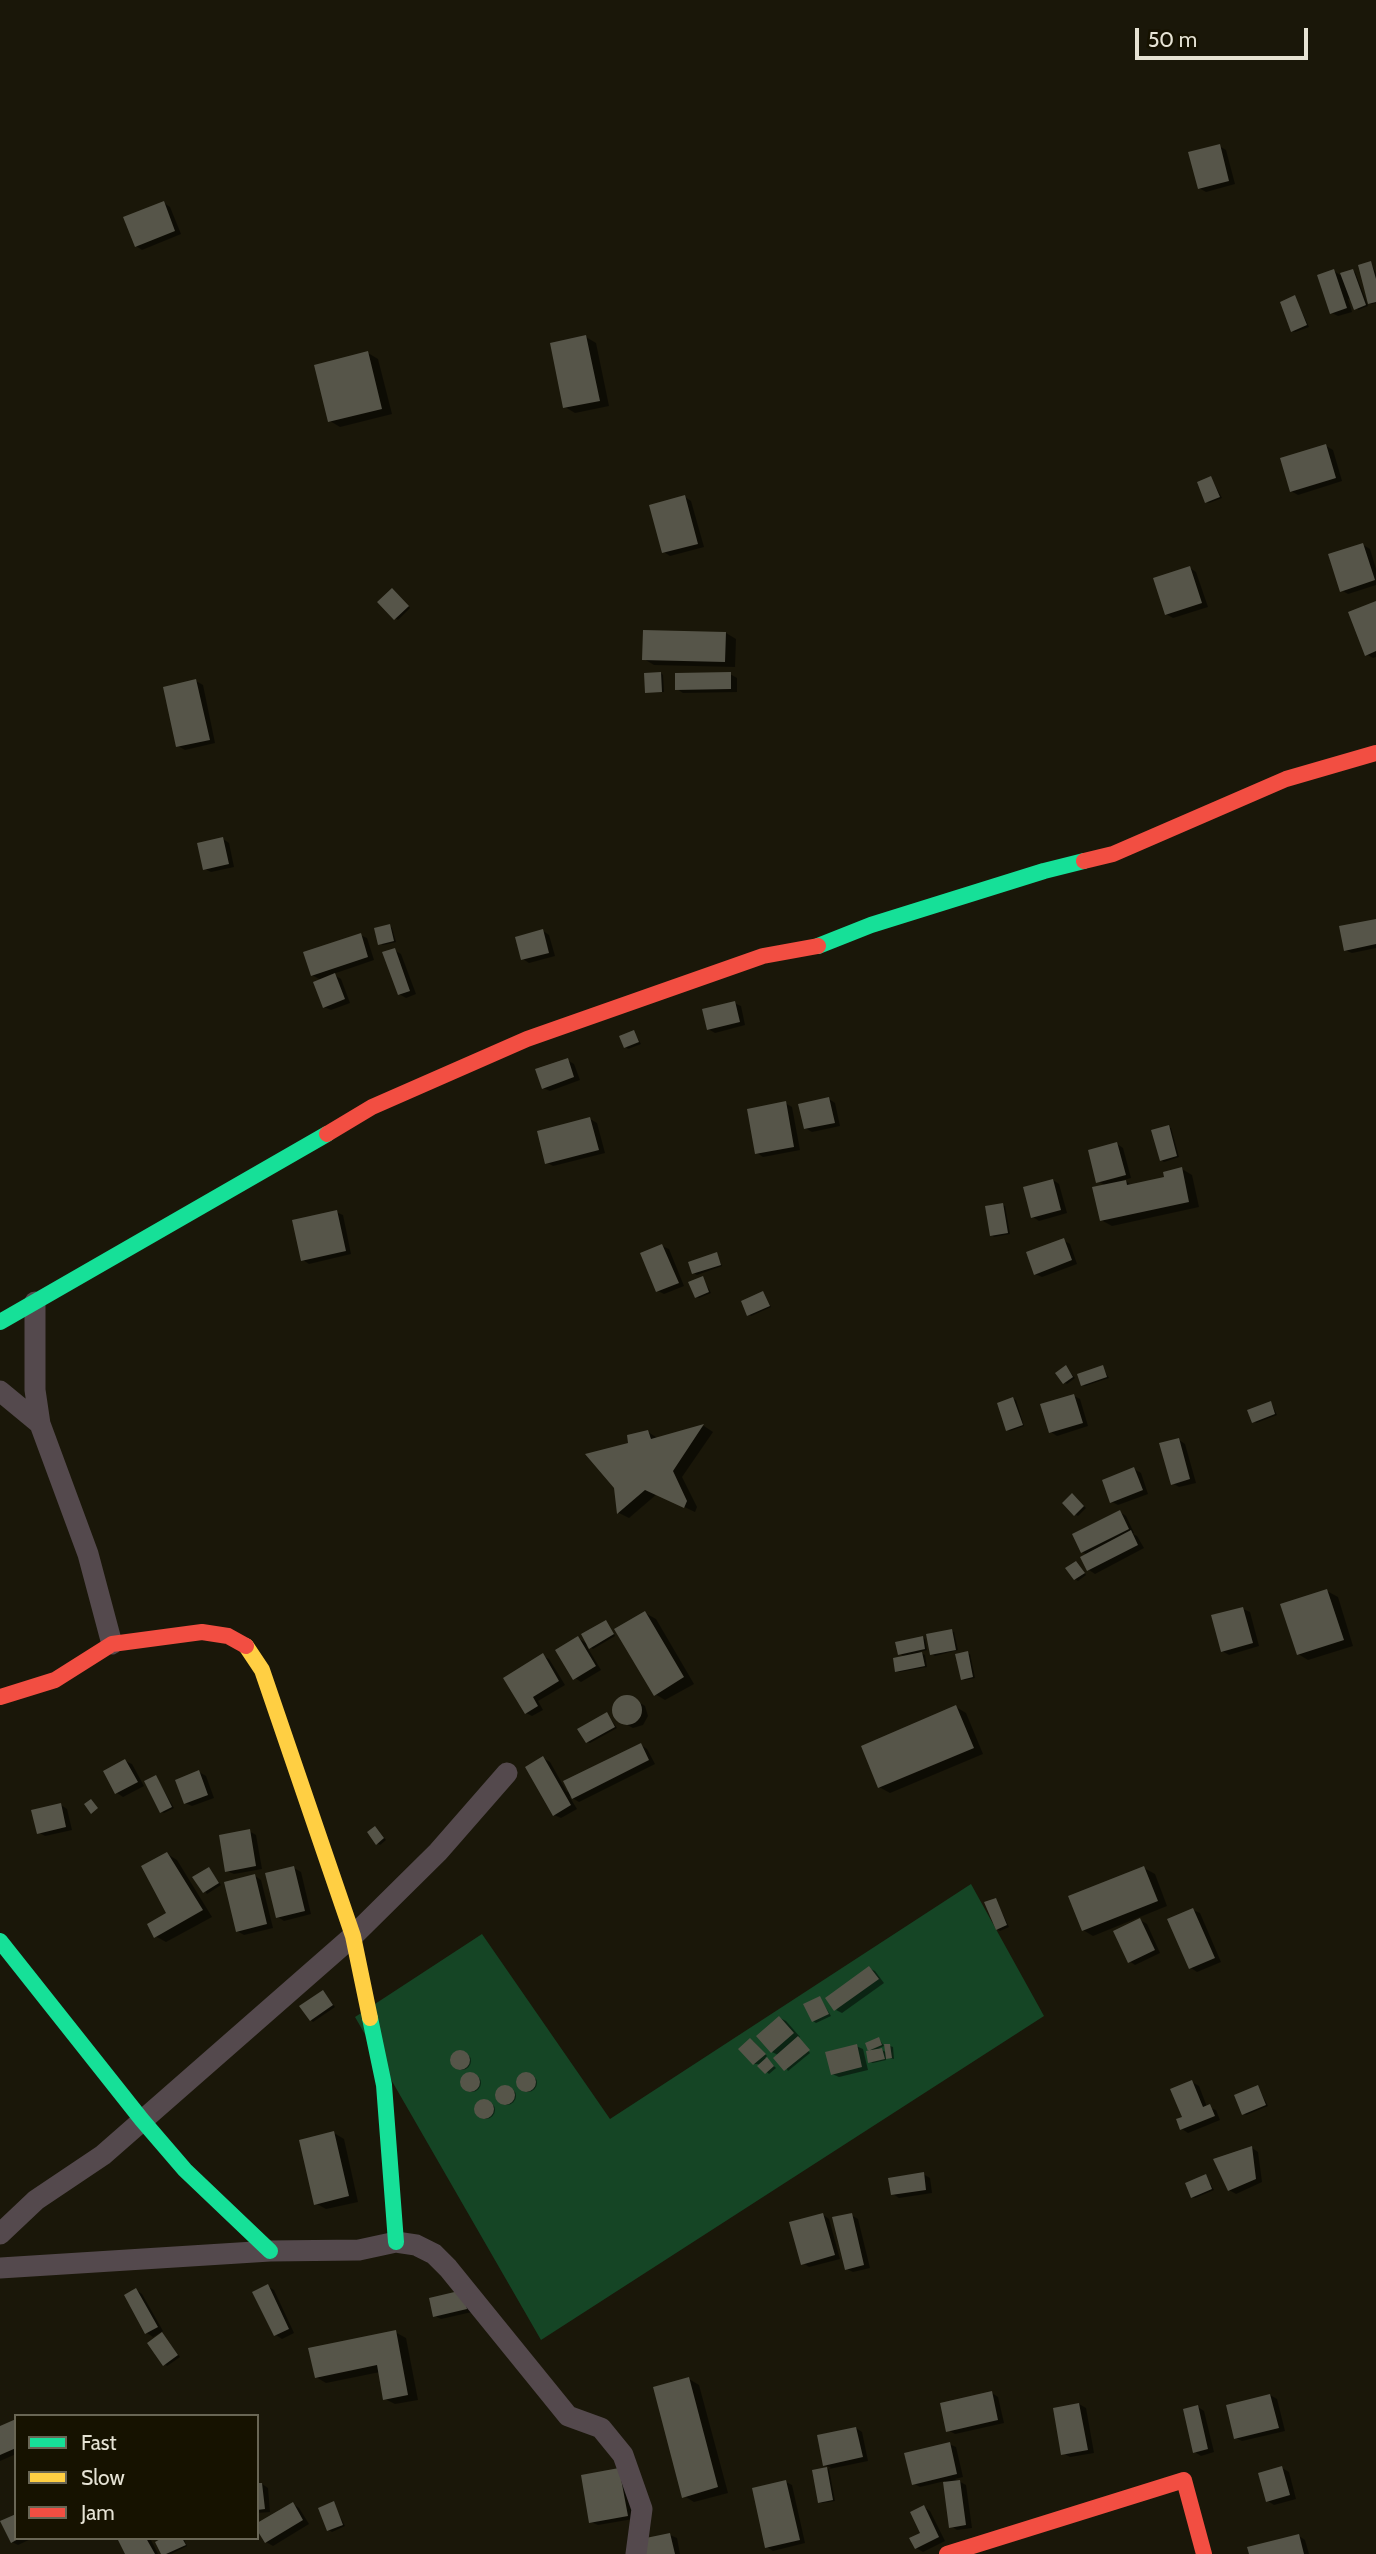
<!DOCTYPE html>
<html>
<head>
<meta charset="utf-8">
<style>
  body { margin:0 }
  #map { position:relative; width:1376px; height:2554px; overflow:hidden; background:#1a1709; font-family:Cabin,sans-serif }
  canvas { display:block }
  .legend { position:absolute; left:14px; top:2414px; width:245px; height:126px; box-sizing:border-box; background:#161200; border:2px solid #696655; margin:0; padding:9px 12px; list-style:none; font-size:21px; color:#e6e3d4 }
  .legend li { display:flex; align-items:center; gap:14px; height:35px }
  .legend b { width:35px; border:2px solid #696655 }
  .scale { position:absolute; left:1135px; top:28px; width:173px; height:32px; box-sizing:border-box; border:4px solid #e6e3d4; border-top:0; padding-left:9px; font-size:21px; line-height:24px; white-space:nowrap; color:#e6e3d4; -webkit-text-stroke:5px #161200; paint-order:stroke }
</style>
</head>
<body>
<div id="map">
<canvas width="1376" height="2554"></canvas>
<ul class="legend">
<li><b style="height:9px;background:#16e098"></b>Fast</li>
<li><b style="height:9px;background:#ffcf43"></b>Slow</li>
<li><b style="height:9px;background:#f24e42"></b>Jam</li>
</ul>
<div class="scale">50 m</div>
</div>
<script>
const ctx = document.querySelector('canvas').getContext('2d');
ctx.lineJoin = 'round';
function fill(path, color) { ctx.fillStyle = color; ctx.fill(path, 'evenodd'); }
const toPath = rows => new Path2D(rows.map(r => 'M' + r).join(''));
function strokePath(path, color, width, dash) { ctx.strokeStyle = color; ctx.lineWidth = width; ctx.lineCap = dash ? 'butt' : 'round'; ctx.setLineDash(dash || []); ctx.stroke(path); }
fill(toPath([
  [971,1884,1044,2016,541,2340,355,2017,482,1934,610,2119]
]), '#154525');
fill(toPath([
  [1219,146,1226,150,1235,184,1206,192,1199,188],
  [164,203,170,207,181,234,142,250,136,246],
  [1371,263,1376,273,1376,303,1372,304,1369,303],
  [1334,271,1340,275,1352,271,1355,272,1368,306,1358,310,1351,298,1348,299,1352,312,1338,316,1332,313],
  [1295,297,1309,327,1295,332,1292,331],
  [586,337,596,343,609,406,575,413,565,407],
  [368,353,378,359,392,414,340,427,330,421],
  [1326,446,1333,450,1342,481,1298,495,1291,491],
  [1211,478,1222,498,1209,503,1207,502],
  [685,497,691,501,704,547,670,556,664,552],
  [1363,545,1370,549,1376,569,1376,585,1348,594,1341,590],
  [1190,568,1196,572,1208,607,1173,618,1166,614],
  [395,592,410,608,398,620,395,618],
  [1376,603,1376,657,1373,658,1366,654],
  [726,633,736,639,735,667,654,665,644,659],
  [661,673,663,675,664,692,647,692],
  [730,674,737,678,737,692,683,693,677,689],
  [196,681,203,685,215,743,185,750,178,746],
  [223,839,229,843,234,867,211,872,205,869],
  [1376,920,1376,948,1352,953,1345,950],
  [390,926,392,928,396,942,383,945,380,943],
  [543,931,549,935,555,956,529,963,523,959],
  [360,935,367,938,374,960,333,974,341,979,350,1003,331,1010,324,1007,321,980,312,975],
  [394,950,401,954,416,994,406,998,399,994],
  [734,1003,741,1006,745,1025,715,1033,708,1029],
  [634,1032,641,1044,628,1049,626,1047],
  [567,1060,574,1064,580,1080,550,1091,543,1088],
  [829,1099,835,1103,840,1126,812,1132,805,1128],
  [785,1103,792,1107,800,1150,763,1157,757,1153],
  [590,1119,597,1123,605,1153,553,1166,546,1162],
  [1168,1127,1171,1128,1179,1157,1164,1162,1161,1160],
  [1117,1144,1123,1148,1131,1178,1124,1180,1133,1186,1166,1179,1182,1169,1192,1175,1199,1207,1112,1226,1101,1220,1106,1186,1098,1181],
  [1053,1180,1059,1184,1067,1213,1039,1221,1033,1217],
  [1002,1205,1005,1206,1010,1234,994,1237,992,1235],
  [336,1212,343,1215,351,1254,309,1264,303,1260],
  [1063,1240,1070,1244,1077,1264,1042,1277,1035,1274],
  [662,1246,669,1249,684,1286,664,1294,658,1291],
  [716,1254,722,1266,697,1275,694,1273],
  [703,1278,711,1293,699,1298,697,1297],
  [763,1293,771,1307,751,1316,748,1314],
  [1066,1367,1075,1378,1067,1384,1064,1382],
  [1102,1367,1109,1378,1085,1386,1083,1385],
  [1074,1396,1080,1399,1088,1426,1057,1436,1051,1432],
  [1013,1399,1016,1400,1024,1426,1010,1431,1007,1429],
  [1271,1403,1277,1415,1256,1423,1254,1421],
  [704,1426,713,1432,682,1477,697,1507,695,1512,657,1494,629,1518,619,1513,615,1487,630,1445,648,1432,659,1439],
  [1179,1440,1185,1444,1196,1483,1179,1487,1172,1483],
  [1134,1469,1141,1473,1148,1494,1118,1505,1112,1502],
  [1075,1497,1086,1508,1078,1516,1075,1514],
  [1120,1512,1126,1516,1134,1533,1133,1534,1137,1536,1144,1548,1095,1574,1089,1570,1088,1555,1082,1552],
  [1076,1563,1086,1575,1078,1581,1075,1579],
  [1327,1591,1338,1597,1353,1646,1308,1660,1298,1654],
  [1243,1609,1250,1612,1259,1646,1229,1655,1222,1651],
  [645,1613,656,1619,694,1684,665,1700,655,1694],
  [606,1622,615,1636,593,1649,586,1645,601,1670,581,1682,575,1678,578,1638,589,1645],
  [951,1631,954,1632,958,1650,935,1656,932,1654],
  [923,1638,925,1639,927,1650,919,1652,925,1655,927,1667,899,1672,897,1671,906,1657,900,1654],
  [967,1653,970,1654,975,1678,965,1680,962,1679],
  [543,1656,549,1659,565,1685,538,1701,543,1710,532,1716,526,1713],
  [629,1696,645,1706,648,1716,643,1725,633,1728,616,1719,613,1708,618,1699],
  [956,1707,966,1713,983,1754,890,1793,879,1787],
  [607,1714,617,1728,590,1743,587,1742],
  [641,1745,647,1749,655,1764,579,1802,569,1796,577,1809,561,1818,554,1815,543,1758,550,1762,567,1792],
  [125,1761,132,1764,144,1786,123,1797,117,1793,105,1772],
  [199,1772,206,1776,214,1798,192,1806,185,1803],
  [156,1777,174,1808,164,1813,162,1812],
  [61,1805,67,1809,72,1830,45,1836,38,1832],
  [376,1828,386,1840,380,1845,377,1843],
  [249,1831,256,1835,262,1869,234,1874,227,1871],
  [167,1854,177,1860,212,1917,166,1942,155,1936,169,1913],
  [294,1868,301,1872,311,1914,284,1921,278,1917],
  [1144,1868,1155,1874,1167,1906,1093,1936,1083,1930],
  [209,1869,221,1885,207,1894,195,1878],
  [255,1876,261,1880,273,1928,244,1935,237,1931],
  [996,1900,1009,1927,1000,1931,997,1929],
  [1193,1910,1200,1913,1221,1962,1197,1972,1191,1968],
  [1140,1920,1147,1924,1160,1953,1135,1965,1129,1961],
  [869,1968,875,1971,884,1983,842,2013,836,2010],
  [323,1992,335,2007,313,2022,311,2020],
  [820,1998,831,2016,816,2023,813,2021],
  [780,2018,786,2021,800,2037,797,2038,810,2053,788,2071,778,2055,772,2052],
  [879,2039,884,2046,879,2048,887,2053,890,2046,893,2047,894,2059,886,2057,886,2060,873,2063,870,2062,873,2052,869,2049],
  [753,2041,767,2056,765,2058,776,2068,769,2074,758,2064,754,2064],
  [856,2046,863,2049,868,2070,839,2077,832,2074],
  '453 2061a9 9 0 1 1 18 0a9 9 0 1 1-18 0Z',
  '463 2083a9 9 0 1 1 18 0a9 9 0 1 1-18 0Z',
  '519 2083a9 9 0 1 1 18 0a9 9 0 1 1-18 0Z',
  [1192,2082,1199,2086,1207,2107,1216,2110,1220,2120,1188,2133,1182,2129],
  '498 2096a9 9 0 1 1 18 0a9 9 0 1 1-18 0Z',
  [1258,2087,1268,2106,1246,2115,1244,2114],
  '477 2110a9 9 0 1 1 18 0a9 9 0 1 1-18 0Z',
  [334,2133,344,2139,358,2202,326,2209,315,2203],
  [1252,2148,1258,2152,1262,2182,1236,2194,1229,2190],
  [923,2174,930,2178,932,2193,899,2198,893,2194],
  [1206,2176,1214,2190,1195,2198,1192,2197],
  [823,2215,829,2219,840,2259,809,2267,803,2263],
  [851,2215,858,2219,870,2268,853,2272,847,2269],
  [267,2286,274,2290,294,2333,282,2339,276,2335],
  [136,2290,142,2294,163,2331,153,2337,147,2333],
  [463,2292,472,2312,441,2319,435,2316],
  [395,2332,406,2338,418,2400,395,2404,385,2399,380,2372,326,2383,316,2377],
  [162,2334,180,2357,167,2366,165,2364],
  [689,2379,699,2385,728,2493,694,2502,684,2496],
  [992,2393,998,2397,1004,2423,955,2434,948,2430],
  [1270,2395,1277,2399,1285,2431,1242,2441,1236,2438],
  [1079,2404,1086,2408,1094,2453,1070,2457,1063,2453],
  [1198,2407,1204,2411,1214,2452,1201,2456,1195,2452],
  [16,2421,16,2454,0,2461,0,2428],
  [856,2428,862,2432,868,2461,829,2469,835,2501,822,2503,819,2502,814,2472,831,2468,825,2465],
  [949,2444,956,2447,963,2477,955,2479,966,2485,972,2528,957,2530,951,2526,945,2481,920,2487,913,2483],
  [1282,2468,1289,2472,1296,2499,1274,2505,1268,2501],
  [626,2474,633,2519,598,2525,591,2522],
  [786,2482,792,2485,805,2543,773,2551,767,2547],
  [262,2484,268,2488,270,2512,257,2513,257,2485],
  [333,2503,345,2526,332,2532,329,2530],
  [293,2504,299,2508,309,2524,273,2546,266,2542],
  [924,2507,930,2511,945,2541,923,2552,916,2548,923,2534],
  [670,2535,677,2538,680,2554,646,2554],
  [1299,2536,1305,2540,1309,2554,1251,2554],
  [16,2538,33,2538,18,2545,12,2542],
  [119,2538,150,2538,158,2554,127,2554],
  [166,2538,183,2538,187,2546,171,2554,163,2554]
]), '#0007');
fill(toPath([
  [1220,144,1229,181,1198,189,1188,152],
  [164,201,175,231,135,247,123,217],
  [1371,261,1376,279,1376,302,1368,304,1358,265],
  [1334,269,1347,308,1330,314,1317,275],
  [1353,269,1366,305,1354,310,1340,273],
  [1295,295,1307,325,1291,332,1280,302],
  [586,335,600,401,563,408,550,343],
  [368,351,382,409,328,422,314,365],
  [1326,444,1336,478,1290,492,1280,458],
  [1211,476,1220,497,1205,503,1197,482],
  [685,495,698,544,662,553,649,505],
  [1363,543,1375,580,1340,592,1328,554],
  [1190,566,1202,603,1165,615,1153,578],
  [392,588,409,606,394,620,377,602],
  [1376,601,1376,651,1365,656,1348,612],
  [643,630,726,632,725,662,642,660],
  [661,672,662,692,645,693,644,673],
  [731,672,731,689,675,690,675,673],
  [196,679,210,740,176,747,163,687],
  [223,837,229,864,203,870,197,843],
  [1376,919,1376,944,1344,951,1339,926],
  [390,924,394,941,378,945,374,928],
  [543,929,549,953,521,960,515,937],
  [361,933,368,957,311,976,303,952],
  [395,948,410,991,398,995,382,952],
  [335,973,345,999,323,1008,313,982],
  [735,1001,740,1022,707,1030,702,1009],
  [634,1030,639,1042,624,1048,619,1036],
  [568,1058,574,1077,542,1089,535,1069],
  [829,1097,835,1123,804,1129,798,1104],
  [786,1101,794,1147,755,1154,747,1109],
  [590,1117,599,1150,545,1164,537,1131],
  [1169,1125,1177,1156,1160,1161,1151,1130],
  [1117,1142,1126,1175,1096,1183,1088,1150],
  [1182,1167,1189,1202,1100,1221,1092,1187,1126,1180,1127,1185,1164,1177,1163,1172],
  [1053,1179,1061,1210,1031,1218,1023,1187],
  [1003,1203,1008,1233,990,1236,985,1206],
  [337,1210,346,1251,301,1261,292,1220],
  [1064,1238,1072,1260,1034,1275,1026,1252],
  [662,1244,679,1283,656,1292,640,1253],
  [717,1252,721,1265,692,1274,688,1262],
  [703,1276,709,1292,695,1298,688,1282],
  [763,1291,770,1306,747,1316,741,1301],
  [1066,1365,1073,1377,1063,1384,1055,1373],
  [1103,1365,1107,1377,1081,1386,1077,1374],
  [1074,1394,1083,1423,1049,1433,1040,1404],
  [1013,1397,1023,1425,1006,1431,997,1403],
  [1271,1401,1275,1414,1252,1423,1247,1410],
  [704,1424,673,1471,687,1501,684,1508,645,1490,617,1514,614,1488,585,1454,628,1443,627,1435,648,1430,651,1439],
  [1179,1438,1190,1479,1171,1485,1159,1443],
  [1134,1467,1143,1490,1110,1503,1102,1480],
  [1072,1493,1084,1506,1074,1516,1062,1503],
  [1120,1510,1129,1529,1081,1553,1072,1534],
  [1131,1530,1138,1545,1087,1571,1080,1557],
  [1076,1561,1085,1573,1074,1580,1065,1568],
  [1327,1589,1344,1640,1297,1655,1280,1604],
  [1243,1607,1253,1643,1221,1652,1211,1615],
  [645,1611,684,1677,654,1696,614,1629],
  [606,1620,614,1634,589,1649,581,1634],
  [952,1629,956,1650,930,1655,926,1634],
  [578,1636,596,1666,573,1680,555,1650],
  [923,1636,925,1649,898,1655,895,1642],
  [968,1651,973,1677,961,1680,955,1654],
  [922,1652,925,1666,895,1672,893,1658],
  [543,1653,559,1681,533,1697,538,1706,525,1714,503,1678],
  '612 1710a15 15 0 1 1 30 0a15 15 0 1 1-30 0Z',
  [956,1705,974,1748,878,1788,861,1746],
  [607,1712,615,1727,586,1743,577,1729],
  [641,1743,649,1760,572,1799,563,1781],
  [543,1756,571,1805,553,1816,525,1767],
  [125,1759,138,1782,115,1794,103,1771],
  [199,1770,208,1795,184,1804,175,1780],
  [156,1775,172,1807,160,1813,144,1781],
  [91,1799,98,1808,91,1814,84,1804],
  [61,1803,66,1827,37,1834,31,1810],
  [375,1826,384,1838,376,1845,367,1832],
  [250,1829,256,1866,225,1872,219,1835],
  [167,1852,203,1910,154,1938,147,1924,166,1913,141,1866],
  [294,1866,305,1911,276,1918,265,1873],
  [1144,1866,1158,1901,1082,1931,1068,1896],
  [209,1867,219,1883,203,1893,192,1877],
  [255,1874,267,1924,236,1932,224,1882],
  [996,1898,1007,1925,996,1930,984,1902],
  [1193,1908,1215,1958,1189,1969,1167,1919],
  [1140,1918,1155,1950,1128,1963,1113,1931],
  [869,1966,879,1979,834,2011,825,1998],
  [323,1990,333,2005,310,2021,299,2006],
  [820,1996,829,2014,812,2022,803,2004],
  [779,2016,794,2033,771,2053,756,2036],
  [798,2036,810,2050,784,2071,773,2058],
  [879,2037,882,2045,868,2051,865,2043],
  [750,2038,766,2054,753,2065,738,2049],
  [857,2044,862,2067,831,2075,825,2052],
  [884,2044,890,2044,892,2058,886,2059],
  [882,2048,885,2059,868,2063,866,2051],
  '450 2060a10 10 0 1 1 20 0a10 10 0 1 1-20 0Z',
  [767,2057,774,2066,765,2074,757,2066],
  '460 2082a10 10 0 1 1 20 0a10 10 0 1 1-20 0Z',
  '516 2082a10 10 0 1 1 20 0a10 10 0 1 1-20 0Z',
  [1192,2080,1203,2107,1210,2104,1215,2116,1180,2130,1176,2119,1182,2117,1170,2089],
  '495 2095a10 10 0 1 1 20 0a10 10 0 1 1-20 0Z',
  [1258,2085,1266,2105,1242,2115,1234,2095],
  '474 2109a10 10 0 1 1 20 0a10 10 0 1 1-20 0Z',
  [334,2131,349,2196,314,2205,299,2140],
  [1252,2146,1256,2179,1228,2191,1213,2159],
  [924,2172,926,2190,891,2195,888,2178],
  [1206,2174,1212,2189,1191,2198,1185,2183],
  [823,2213,835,2255,801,2265,789,2222],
  [852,2213,864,2265,845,2270,832,2217],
  [268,2284,289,2329,274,2336,252,2292],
  [136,2288,158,2327,145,2334,124,2295],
  [463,2290,467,2309,433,2317,429,2298],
  [396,2330,408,2395,383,2400,377,2365,315,2378,308,2348],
  [162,2332,178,2355,163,2366,147,2343],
  [689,2377,718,2487,682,2498,653,2387],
  [992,2391,998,2420,946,2432,940,2403],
  [1270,2394,1279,2428,1234,2439,1226,2405],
  [1079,2403,1088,2450,1061,2455,1053,2408],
  [1198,2405,1208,2449,1193,2453,1183,2409],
  [16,2419,16,2448,0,2455,0,2426],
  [856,2427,863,2457,823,2466,817,2435],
  [950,2442,957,2474,912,2485,904,2453],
  [1282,2466,1290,2495,1266,2502,1258,2473],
  [827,2467,833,2500,818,2503,812,2470],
  [619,2468,628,2516,589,2523,581,2475],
  [786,2480,800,2540,765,2548,752,2488],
  [960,2480,966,2525,949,2528,943,2482],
  [257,2483,262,2483,265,2509,257,2510],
  [334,2501,343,2525,327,2531,318,2508],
  [293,2502,303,2520,265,2543,257,2530,257,2523],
  [924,2505,939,2537,915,2549,909,2538,920,2533,910,2512],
  [16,2514,16,2538,20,2538,11,2543,0,2521],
  [670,2533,675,2554,644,2554,641,2539],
  [1299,2534,1304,2554,1249,2554,1247,2547],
  [117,2538,146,2538,155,2554,125,2554],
  [162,2538,182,2538,186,2545,166,2554,161,2554,155,2542]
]), '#565549');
strokePath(toPath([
  [35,1302,35,1390,40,1424,88,1554,112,1644],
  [0,1391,40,1424],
  [0,2234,36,2200,103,2155,353,1936,438,1852,507,1773],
  [0,2268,270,2251,359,2250,396,2242,416,2245,434,2254,448,2268,568,2416,601,2428,623,2455,642,2509,636,2554]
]), '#54494d', 21);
strokePath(toPath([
  [818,946,871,925,1044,871,1084,861],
  [0,1322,327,1134],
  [0,1941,142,2120,185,2170,270,2251],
  [370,2018,384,2085,396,2242]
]), '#16e098', 16);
strokePath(toPath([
  [246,1646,262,1670,353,1936,370,2018]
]), '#ffcf43', 16);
strokePath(toPath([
  [1084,861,1113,854,1286,779,1376,753],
  [327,1134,372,1107,527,1039,763,956,818,946],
  [0,1697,55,1680,112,1644,202,1632,228,1636,246,1646],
  [947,2554,1184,2480,1204,2554]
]), '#f24e42', 16);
</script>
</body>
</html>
